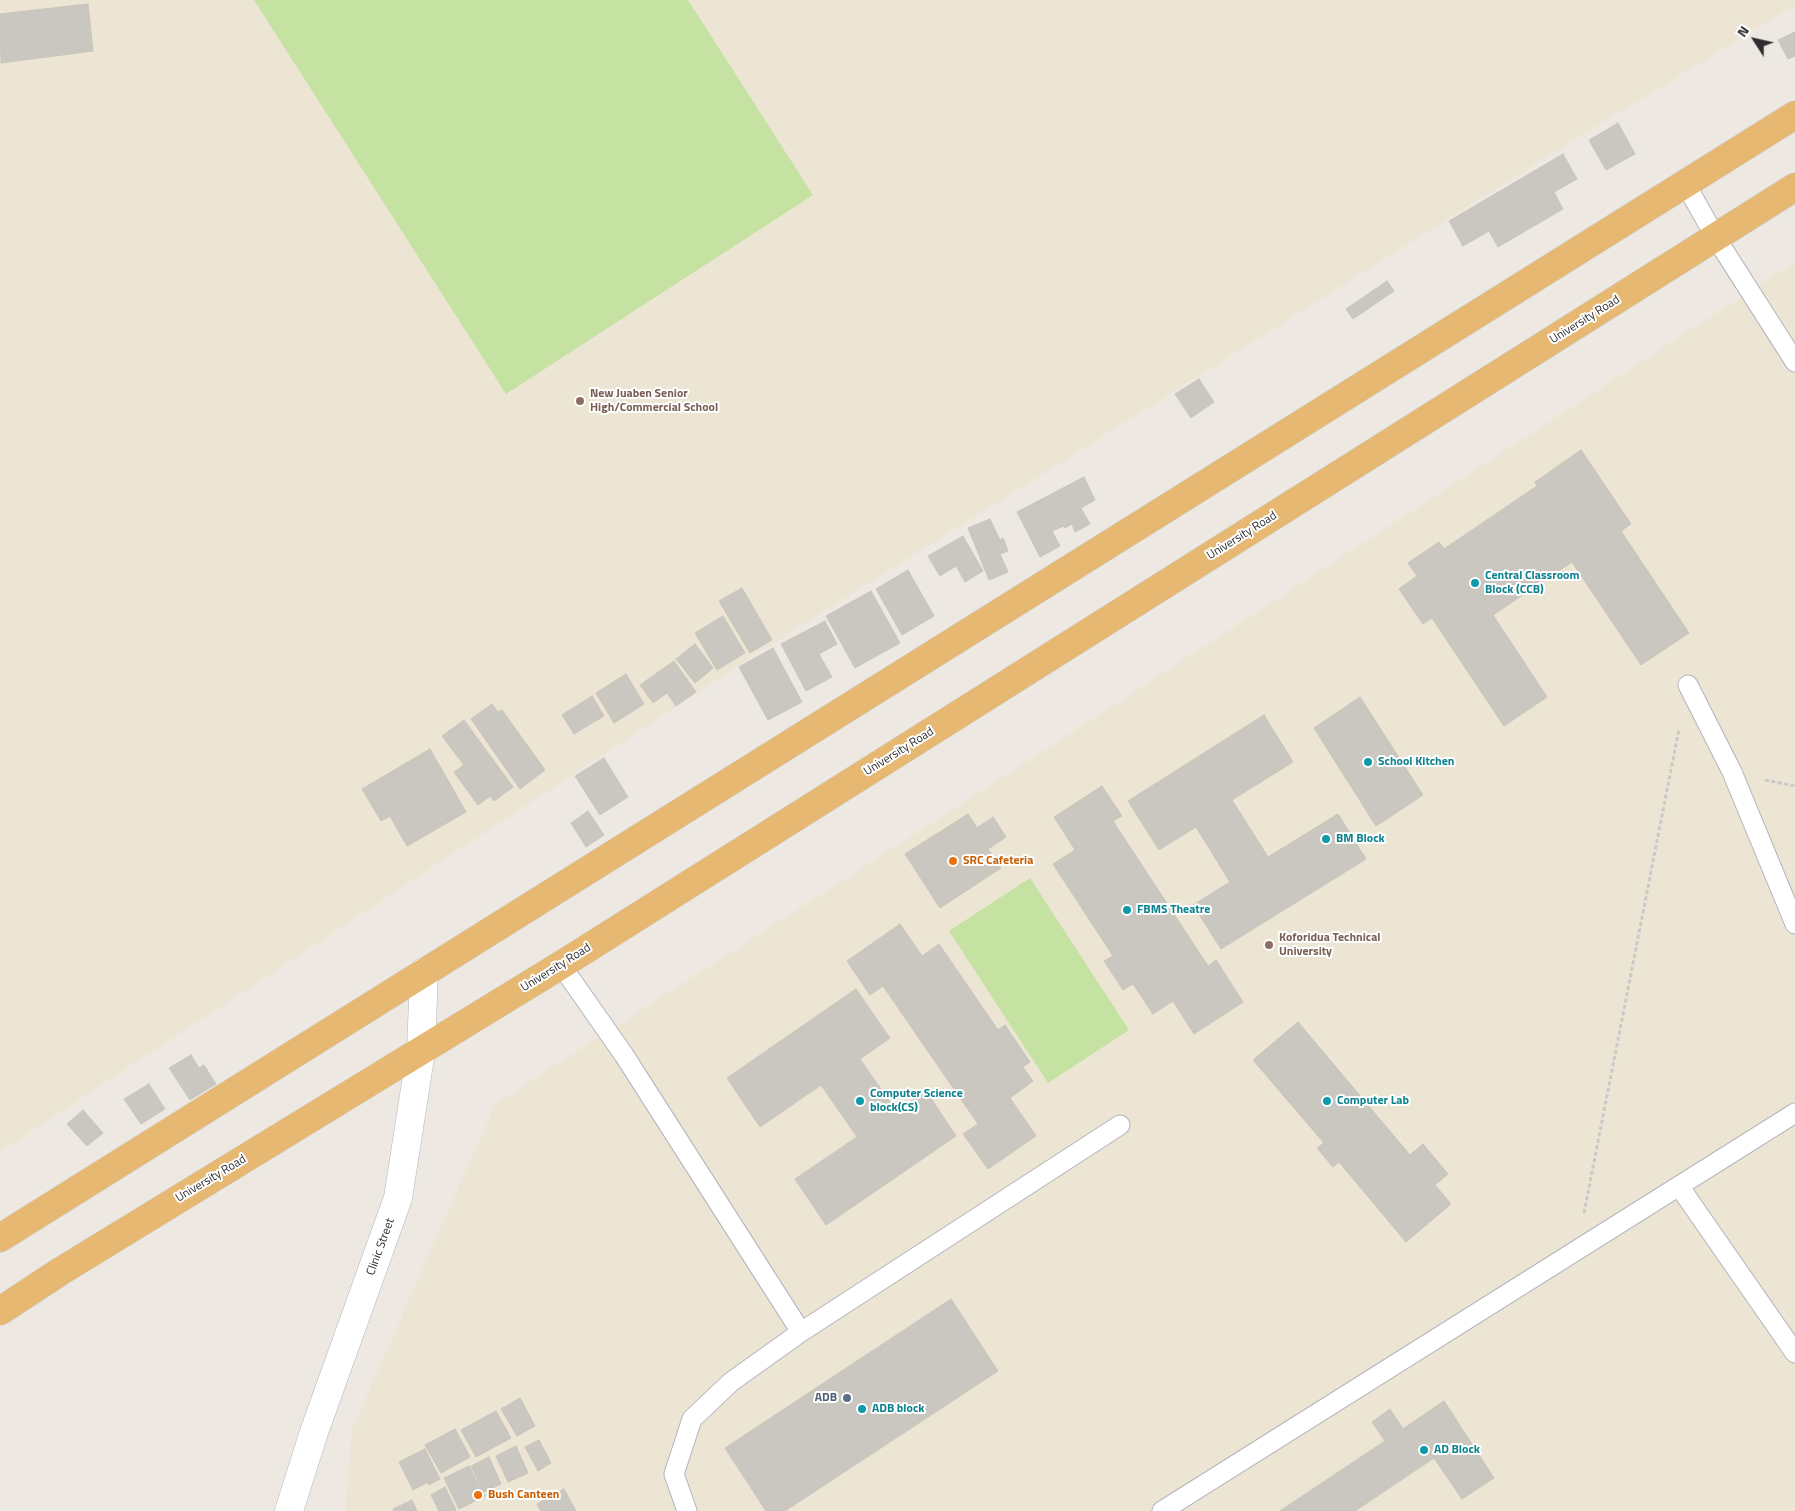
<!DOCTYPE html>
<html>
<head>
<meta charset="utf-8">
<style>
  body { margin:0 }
  #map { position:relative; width:1795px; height:1511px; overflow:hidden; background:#ede9e2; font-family:"Titillium Web",sans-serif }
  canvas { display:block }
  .north { position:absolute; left:1730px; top:15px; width:50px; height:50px; -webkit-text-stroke:4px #fff; paint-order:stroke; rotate:305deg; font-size:14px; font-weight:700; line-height:20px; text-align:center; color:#2e2e2e }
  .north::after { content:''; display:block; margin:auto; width:18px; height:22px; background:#2e2e2e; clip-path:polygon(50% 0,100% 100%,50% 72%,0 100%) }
</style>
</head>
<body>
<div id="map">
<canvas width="1795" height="1511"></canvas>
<div class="north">N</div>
</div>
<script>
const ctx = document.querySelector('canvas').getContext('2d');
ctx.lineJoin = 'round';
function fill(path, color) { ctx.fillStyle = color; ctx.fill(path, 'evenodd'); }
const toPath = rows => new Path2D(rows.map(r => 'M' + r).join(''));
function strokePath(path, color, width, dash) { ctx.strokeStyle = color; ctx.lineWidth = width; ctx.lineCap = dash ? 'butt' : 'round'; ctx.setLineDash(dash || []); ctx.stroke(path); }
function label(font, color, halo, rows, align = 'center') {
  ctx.font = font + ' "Titillium Web",sans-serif'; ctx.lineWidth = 4; ctx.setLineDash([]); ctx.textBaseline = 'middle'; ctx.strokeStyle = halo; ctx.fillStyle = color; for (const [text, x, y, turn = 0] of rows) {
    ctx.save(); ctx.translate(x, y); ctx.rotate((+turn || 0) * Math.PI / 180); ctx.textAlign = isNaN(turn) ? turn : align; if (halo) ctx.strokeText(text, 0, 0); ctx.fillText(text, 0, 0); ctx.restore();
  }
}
fill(toPath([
  [0,0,1795,0,1795,5,1566,145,753,656,0,1152],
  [1795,262,1795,1511,345,1511,352,1429,495,1104,991,785]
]), '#ece5d4');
fill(toPath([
  [254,0,688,0,813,195,506,394],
  [1030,878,1129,1030,1048,1083,949,931]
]), '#c6e2a3');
const building = toPath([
  [88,4,93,51,1,63,0,14,88,4],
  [1795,32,1795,56,1788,59,1778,40,1795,32],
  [1618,123,1635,154,1606,170,1589,140,1618,123],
  [1563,154,1577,179,1554,192,1563,209,1498,247,1489,231,1463,246,1449,221,1563,154],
  [1387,281,1394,291,1353,319,1346,309,1387,281],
  [1199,379,1214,402,1191,418,1175,394,1199,379],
  [1581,450,1631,524,1621,531,1689,633,1641,665,1572,562,1493,615,1547,697,1504,726,1432,618,1423,624,1399,589,1417,576,1408,563,1439,542,1444,549,1537,486,1535,482,1581,450],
  [1084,477,1095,500,1081,508,1090,524,1075,532,1072,524,1065,528,1064,526,1052,531,1060,546,1040,557,1017,512,1084,477],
  [990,519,1000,540,1003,538,1008,551,1000,554,1008,572,989,580,968,528,990,519],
  [963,536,983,571,965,582,956,566,940,576,928,556,963,536],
  [908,570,934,616,902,635,876,589,908,570],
  [742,588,772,640,750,653,719,601,742,588],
  [871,591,900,643,855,668,826,616,871,591],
  [723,616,745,653,717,670,695,633,723,616],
  [825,621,837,644,819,654,832,677,806,691,781,644,825,621],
  [695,644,713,668,695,683,676,659,695,644],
  [773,648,802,702,768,720,739,667,773,648],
  [674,661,696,692,676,706,667,693,653,703,640,685,674,661],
  [626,674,644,704,614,723,596,693,626,674],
  [592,696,604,716,574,734,562,715,592,696],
  [1360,697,1423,795,1376,826,1314,728,1360,697],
  [492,704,498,712,502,710,545,770,520,789,471,719,492,704],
  [1264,715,1293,762,1232,800,1268,857,1338,814,1366,859,1221,949,1193,905,1230,882,1196,827,1159,850,1128,801,1264,715],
  [464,720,513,787,494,801,490,796,478,805,454,772,464,765,442,736,464,720],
  [430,749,466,812,407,846,390,816,381,821,362,789,430,749],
  [604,758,628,797,600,815,575,776,604,758],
  [1102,786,1122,816,1113,821,1208,966,1216,960,1243,1002,1194,1034,1173,1001,1153,1014,1133,984,1123,990,1104,961,1113,956,1053,864,1075,850,1054,817,1102,786],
  [588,811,604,835,586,847,571,823,588,811],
  [968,814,977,828,993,817,1006,837,988,849,1001,868,940,908,905,854,968,814],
  [900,924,922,956,939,944,998,1030,1005,1025,1030,1062,1023,1067,1033,1081,1010,1098,1036,1136,988,1169,963,1134,978,1124,883,986,870,995,847,961,900,924],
  [856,989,890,1038,860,1059,896,1111,926,1091,956,1136,826,1225,795,1179,857,1137,821,1085,760,1127,727,1078,856,989],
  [1298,1022,1410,1155,1423,1144,1448,1174,1435,1185,1451,1204,1406,1242,1339,1162,1333,1167,1317,1148,1324,1143,1253,1060,1298,1022],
  [191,1055,199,1068,204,1065,216,1084,190,1100,169,1068,191,1055],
  [149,1084,165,1109,141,1124,124,1099,149,1084],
  [83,1110,103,1133,87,1146,67,1124,83,1110],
  [951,1299,998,1371,785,1511,766,1511,725,1448,951,1299],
  [520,1398,535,1426,517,1436,501,1409,520,1398],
  [1444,1401,1494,1478,1462,1499,1434,1458,1355,1511,1280,1511,1385,1441,1372,1422,1390,1409,1403,1429,1444,1401],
  [496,1411,511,1438,476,1457,461,1430,496,1411],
  [455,1429,470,1457,441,1473,425,1445,455,1429],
  [539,1440,551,1463,538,1471,525,1447,539,1440],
  [516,1446,528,1473,508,1482,496,1456,516,1446],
  [425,1449,440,1479,429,1485,428,1482,413,1490,399,1462,425,1449],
  [489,1457,501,1484,484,1492,471,1466,489,1457],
  [469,1466,485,1496,459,1509,444,1478,469,1466],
  [445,1487,456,1510,454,1511,439,1511,431,1495,445,1487],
  [564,1489,576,1511,541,1511,537,1504,564,1489],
  [412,1500,417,1511,394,1511,393,1509,412,1500]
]);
fill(building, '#cac7c0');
strokePath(building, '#c9c4bc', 1);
const service = toPath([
  [1685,183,1716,238,1795,362],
  [1688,685,1732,772,1795,924],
  [561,965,624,1055,801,1332,1120,1125],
  [1679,1186,1795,1353],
  [687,1511,674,1474,692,1419,731,1382,801,1332],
  [1162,1511,1795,1113]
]);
const minor = toPath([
  [289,1511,314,1432,398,1198,421,1051,424,972]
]);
const trunk = toPath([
  [0,1238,1795,115],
  [0,1311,61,1271,561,965,1795,187]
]);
strokePath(service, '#b3b4bc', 21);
strokePath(minor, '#b3b4bc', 29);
strokePath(trunk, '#c9c9c9', 29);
strokePath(toPath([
  [1765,780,1795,786],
  [1584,1213,1679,729]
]), '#c9c9c9', 3, [4, 2.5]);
strokePath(service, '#fff', 19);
strokePath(minor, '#fff', 28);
strokePath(trunk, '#e6b871', 28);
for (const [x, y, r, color] of [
  [580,401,5,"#8d6e63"],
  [1475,583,5,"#0f9aa8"],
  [1368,762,5,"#0f9aa8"],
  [1326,839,5,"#0f9aa8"],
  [953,861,5,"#e8710a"],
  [1127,910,5,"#0f9aa8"],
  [1269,945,5,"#8d6e63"],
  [860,1101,5,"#0f9aa8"],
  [1327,1101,5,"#0f9aa8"],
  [847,1398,5,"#5c6f8a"],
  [862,1409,5,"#0f9aa8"],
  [1424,1450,5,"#0f9aa8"],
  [478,1495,5,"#e8710a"]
]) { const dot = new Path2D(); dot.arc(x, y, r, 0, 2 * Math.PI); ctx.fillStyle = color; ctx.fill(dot); strokePath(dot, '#fff', 2); }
label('12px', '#2e2e2e', '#fff', [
  ["University Road",1585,320,-32],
  ["University Road",1242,536,-32],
  ["University Road",899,752,-32],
  ["University Road",556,968,-32],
  ["University Road",211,1179,-31],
  ["Clinic Street",381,1247,-70]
]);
label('bold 12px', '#785e54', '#fff', [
  ["New Juaben Senior",590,394],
  ["High/Commercial School",590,408],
  ["Koforidua Technical",1279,938],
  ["University",1279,952]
], 'left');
label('bold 12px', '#0d838f', '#fff', [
  ["Central Classroom",1485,576],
  ["Block (CCB)",1485,590],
  ["School Kitchen",1378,762],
  ["BM Block",1336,839],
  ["FBMS Theatre",1137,910],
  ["Computer Science",870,1094],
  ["block(CS)",870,1108],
  ["Computer Lab",1337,1101],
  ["ADB block",872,1409],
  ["AD Block",1434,1450]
], 'left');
label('bold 12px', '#c56008', '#fff', [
  ["SRC Cafeteria",963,861],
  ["Bush Canteen",488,1495]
], 'left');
label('bold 12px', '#4e5e75', '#fff', [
  ["ADB",837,1398]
], 'right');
</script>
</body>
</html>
